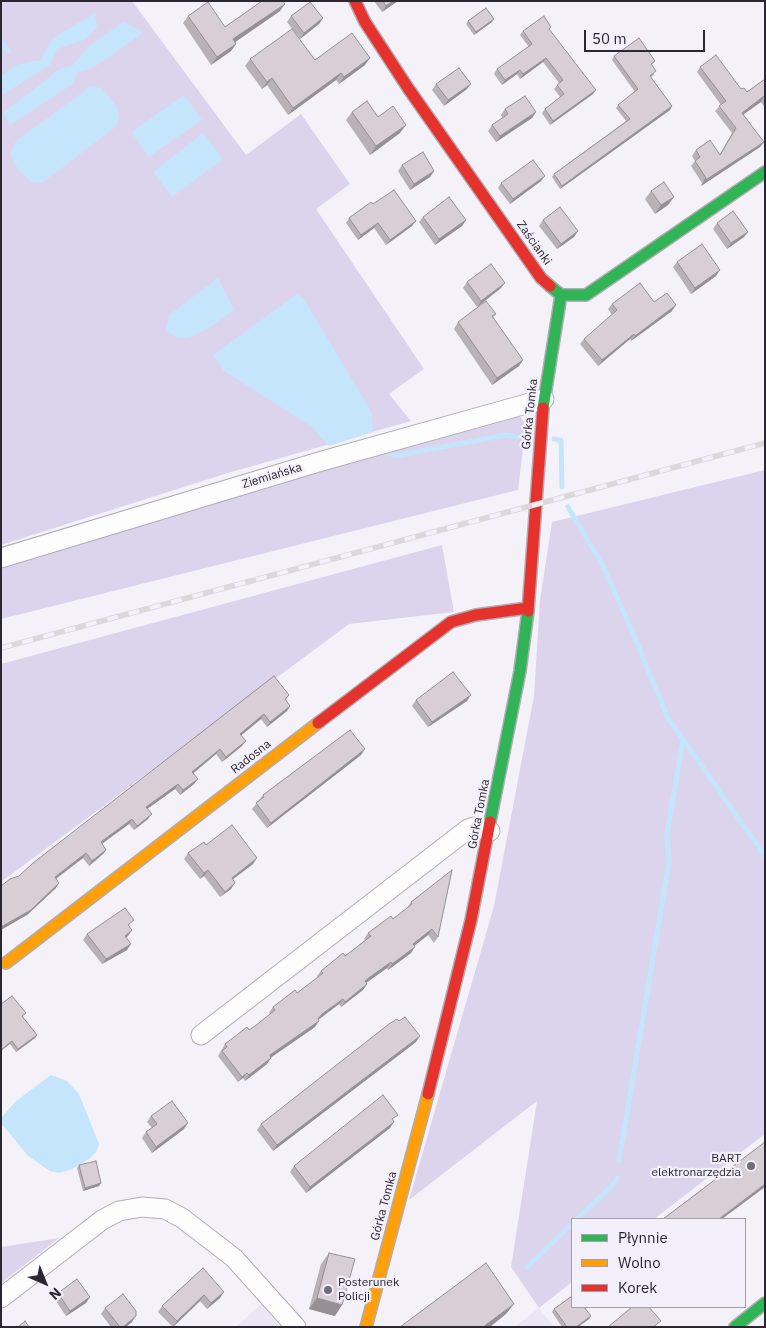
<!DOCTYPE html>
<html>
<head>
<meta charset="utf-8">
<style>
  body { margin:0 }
  #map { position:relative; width:766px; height:1328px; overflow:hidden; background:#f4f2f8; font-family:"IBM Plex Sans",sans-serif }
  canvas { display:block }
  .frame { position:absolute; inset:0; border:2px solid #2b2732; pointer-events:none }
  .legend { position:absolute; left:571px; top:1218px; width:175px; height:90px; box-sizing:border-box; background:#f3effb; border:1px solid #a39fab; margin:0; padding:6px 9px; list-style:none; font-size:15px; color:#2b2732 }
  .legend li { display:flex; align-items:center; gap:10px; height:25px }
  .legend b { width:25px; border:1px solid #a39fab }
  .north { position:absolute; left:20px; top:1258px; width:50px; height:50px; -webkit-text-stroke:4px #f3effb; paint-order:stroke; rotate:136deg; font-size:14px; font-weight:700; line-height:20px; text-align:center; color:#2b2732 }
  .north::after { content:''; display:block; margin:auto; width:18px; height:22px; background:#2b2732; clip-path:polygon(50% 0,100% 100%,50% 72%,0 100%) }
  .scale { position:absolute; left:584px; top:30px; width:121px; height:22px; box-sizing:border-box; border:2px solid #2b2732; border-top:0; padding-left:6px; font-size:15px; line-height:18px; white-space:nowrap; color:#2b2732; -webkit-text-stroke:4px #f3effb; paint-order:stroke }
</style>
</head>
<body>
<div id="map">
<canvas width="766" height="1328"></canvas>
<div class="frame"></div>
<ul class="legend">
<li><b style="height:6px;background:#30b455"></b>Płynnie</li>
<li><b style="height:6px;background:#ff9f0a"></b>Wolno</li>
<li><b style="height:6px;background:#e5322d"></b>Korek</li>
</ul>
<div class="north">N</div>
<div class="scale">50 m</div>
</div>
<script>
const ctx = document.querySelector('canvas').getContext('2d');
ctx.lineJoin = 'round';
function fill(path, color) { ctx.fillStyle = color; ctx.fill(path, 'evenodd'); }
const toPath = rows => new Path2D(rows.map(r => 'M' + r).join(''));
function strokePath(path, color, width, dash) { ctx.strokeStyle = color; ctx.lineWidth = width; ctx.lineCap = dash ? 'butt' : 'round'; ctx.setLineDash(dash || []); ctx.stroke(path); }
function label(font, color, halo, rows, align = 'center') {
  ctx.font = font + ' "IBM Plex Sans",sans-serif'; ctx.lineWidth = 4.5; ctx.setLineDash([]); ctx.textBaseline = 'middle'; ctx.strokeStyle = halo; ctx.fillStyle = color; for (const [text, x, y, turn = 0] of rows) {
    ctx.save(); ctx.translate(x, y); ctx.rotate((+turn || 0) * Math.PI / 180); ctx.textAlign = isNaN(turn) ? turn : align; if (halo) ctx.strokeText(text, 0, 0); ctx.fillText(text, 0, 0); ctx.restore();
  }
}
fill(toPath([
  [261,1304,281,1327,236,1327],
  [539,1308,554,1327,514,1327]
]), '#ebe6f4');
fill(toPath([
  [1,1,132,1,246,155,301,114,350,184,316,209,424,369,389,394,411,421,228,473,1,545],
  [520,416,526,425,518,490,1,619,1,568,261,488],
  [765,470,765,1134,654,1219,572,1219,572,1282,539,1308,511,1267,537,1101,409,1200,494,906,534,696,540,600,552,522],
  [442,545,454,612,349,624,1,882,1,664],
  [59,1238,1,1283,1,1247]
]), '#dcd4ec');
fill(toPath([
  [95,13,97,27,86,39,57,49,50,65,1,96,1,75,19,64,40,60,53,38],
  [123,22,144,32,93,68,77,73,73,84,10,125,3,113,61,68,72,66,88,47],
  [91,86,102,88,116,105,119,117,117,126,42,183,32,182,23,175,14,163,10,153,16,141],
  [184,95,202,120,149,157,131,132],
  [203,133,223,159,172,197,153,172],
  [218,278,234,310,212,326,189,338,177,338,166,330,169,315],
  [297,294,304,299,368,406,372,414,373,432,329,446,312,427,224,371,213,355],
  [51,1075,67,1081,79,1094,99,1144,96,1152,89,1159,72,1169,59,1173,50,1171,28,1156,1,1123,1,1118,16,1101]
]), '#c4e5fc');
strokePath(toPath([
  [1,41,8,51],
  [554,439,561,440,562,487],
  [385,450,395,456,506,435,518,437],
  [568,507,602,564,630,626,668,718,765,856],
  [619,1161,669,862,667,834,683,740],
  [577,1219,615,1183,617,1178],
  [527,1267,572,1224]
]), '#c4e5fc', 5);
const street = toPath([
  [1,558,322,461,544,399],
  [201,1035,468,829,474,827,490,831],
  [1,1298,102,1220,119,1211,142,1207,165,1209,182,1218,234,1258,296,1327]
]);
const fast = toPath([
  [550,286,561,295,586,295,765,172],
  [543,408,561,295],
  [490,822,520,671,528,611],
  [735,1327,765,1303]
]);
const slow = toPath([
  [6,963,318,723],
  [366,1327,428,1094]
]);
const jam = toPath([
  [355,1,365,22,408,88,541,278,550,286],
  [528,611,543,408],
  [318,723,451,622,476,615,528,608],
  [428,1094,471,920,490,822]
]);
strokePath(street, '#b0adb5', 21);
strokePath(fast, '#b0adb5', 14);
strokePath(slow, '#b0adb5', 14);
strokePath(jam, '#b0adb5', 14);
strokePath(street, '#fdfdfe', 19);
strokePath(fast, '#30b455', 11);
strokePath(slow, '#ff9f0a', 11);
strokePath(jam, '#e5322d', 11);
const rail = toPath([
  [1,648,765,443]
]);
strokePath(rail, '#dad8db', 5.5);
strokePath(rail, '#f3effb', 4, [11]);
fill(toPath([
  [374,1,398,1,382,12],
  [280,11,235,42,236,44,231,51,211,65,183,23,188,16,225,27],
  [291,16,323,18,319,24,300,39,287,22],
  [468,21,492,22,474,35,466,24],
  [551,27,549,30,593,94,550,125,542,113,545,109,560,97,554,89,559,83,543,62,520,79,517,74,502,85,494,74,497,69,529,47,520,35,523,31],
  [614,56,655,61,652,65,654,75,651,77,672,106,670,110,560,189,552,177,554,174,626,121,616,108,618,105,635,92,612,60],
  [250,59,315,60,365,65,339,84,336,80,288,115,267,85,262,89,245,66],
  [700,67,747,92,765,79,765,108,761,102,743,115,764,142,760,147,701,186,702,183,691,166,695,161,692,156,696,150,720,154,732,133,715,111,721,105,697,72],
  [436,84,467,89,444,106,432,90],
  [505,109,536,112,532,118,496,142,488,131,492,125,503,118,501,115],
  [352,112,400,133,370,155,346,120],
  [402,165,434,171,430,177,410,190,398,171],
  [541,181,510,204,498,188,501,183],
  [651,191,668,205,655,214,645,199],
  [373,204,412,226,386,245,374,228,358,240,346,223,349,218],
  [423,217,466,220,462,226,435,245,419,222],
  [543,220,578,231,574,237,557,249,539,226],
  [717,223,748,232,744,237,727,249,713,229],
  [677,262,716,276,691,294,673,267],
  [467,282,501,288,477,307,463,288],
  [654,302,672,311,631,341,630,339,598,366,580,344,584,339,612,315,608,309,612,304],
  [496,314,493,317,523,360,519,366,492,385,454,329,458,322],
  [289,695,286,700,290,706,287,711,267,727,261,719,241,735,242,746,222,762,216,754,193,773,198,779,194,784,180,795,175,789,147,809,148,819,134,830,129,824,102,844,106,850,103,854,89,866,83,858,56,879,56,888,27,915,19,876],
  [416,700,467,701,428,727,412,706],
  [361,755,267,828,252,809,263,795],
  [206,845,253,864,233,879,231,889,220,897,204,876,200,879,184,859,188,853],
  [411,902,438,937,434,943,428,935,414,946,411,953,388,970,387,968,366,983,367,984,363,990,341,1007,339,1004,318,1020,315,1027,271,1057,267,1064,245,1081,243,1078,238,1082,218,1056,225,1044,255,1026,270,1014,269,1013,273,1007,297,993,318,978,317,976,321,971,345,956,365,940,364,939,368,933,393,919,407,908],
  [129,926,132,930,126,938,127,950,102,964,83,940,87,934],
  [1,1004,24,1016,23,1017,37,1035,35,1038,16,1052,10,1044],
  [416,1042,273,1151,257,1130,261,1124],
  [151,1116,184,1129,152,1153,142,1138,146,1132,152,1128,147,1122],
  [393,1121,390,1128,306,1193,290,1172,294,1166],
  [79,1165,101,1183,99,1186,83,1191,77,1168],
  [329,1253,335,1316,309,1309,321,1264],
  [203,1268,220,1298,207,1309,200,1301,173,1327,158,1312,162,1306],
  [58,1293,90,1297,86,1303,66,1316,54,1298],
  [105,1308,132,1322,126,1327,111,1327,101,1314],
  [554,1309,591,1316,589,1319,578,1327,562,1327,552,1312]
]), '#b9b1b8');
fill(toPath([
  [393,1,398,1,382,12,386,6],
  [285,4,280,11,228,47,233,39],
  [323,18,319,24,300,39,304,33],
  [494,19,492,22,474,35,476,32],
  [236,44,231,51,211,65,217,57],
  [370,58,365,65,339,84,344,77],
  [546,58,543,62,520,79,523,74],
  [520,70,517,74,502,85,505,80],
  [341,73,336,80,288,115,293,108],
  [272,78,267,85,262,89,267,82],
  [471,84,467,89,444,106,448,100],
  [596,90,593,94,550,125,553,121],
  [764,96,761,102,738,118,742,113],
  [672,106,670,110,560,189,562,186],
  [536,112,532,118,496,142,500,136],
  [406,125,400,133,370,155,376,146],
  [764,142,760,147,701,186,704,181],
  [434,171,430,177,410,190,414,184],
  [545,176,541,181,510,204,513,199],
  [674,197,668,205,655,214,661,205],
  [466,220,462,226,435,245,439,239],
  [416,221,412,226,386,245,390,240],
  [378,223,374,228,358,240,361,235],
  [578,231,574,237,557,249,561,244],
  [748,232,744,237,727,249,731,243],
  [720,270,716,276,691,294,695,288],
  [505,283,501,288,477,307,481,301],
  [676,305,672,311,631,341,635,336],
  [634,334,630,339,598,366,602,360],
  [523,360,519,366,492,385,497,378],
  [471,695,467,701,428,727,432,722],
  [290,706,287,711,267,727,270,722],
  [264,714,261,719,237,739,240,734],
  [246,741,242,746,222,762,226,757],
  [220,749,216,754,189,777,192,772],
  [365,749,361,755,267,828,271,823],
  [198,779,194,784,180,795,183,790],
  [178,784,175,789,143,812,146,807],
  [152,814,148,819,134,830,137,826],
  [132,819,129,824,97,847,101,842],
  [106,850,103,854,89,866,92,861],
  [86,853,83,858,51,882,55,877],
  [257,858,253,864,228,883,232,878],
  [208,870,204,876,200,879,204,873],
  [59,883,56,888,27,915,1,930,1,927],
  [235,883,231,889,220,897,225,892],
  [432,929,428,935,409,950,413,944],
  [132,930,128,936,121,942,125,936],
  [131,944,127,950,102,964,106,959],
  [415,947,411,953,388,970,392,964],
  [391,962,387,968,366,983,365,981,370,977],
  [367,984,363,990,341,1007,345,1002],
  [343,999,339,1004,318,1020,318,1019,322,1014],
  [319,1021,315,1027,266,1061,270,1055],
  [37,1035,35,1038,16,1052,18,1049],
  [420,1036,416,1042,273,1151,277,1145],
  [12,1041,10,1044,1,1051,1,1050],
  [271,1058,267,1064,245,1081,249,1075],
  [247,1073,243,1078,238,1082,242,1077],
  [394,1122,390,1128,306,1193,310,1187],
  [188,1123,184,1129,152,1153,156,1147],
  [101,1183,99,1186,83,1191,85,1188],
  [765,1184,765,1187,722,1219,719,1219],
  [224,1292,220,1298,207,1309,211,1303],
  [204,1295,200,1301,173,1327,177,1321],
  [90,1297,86,1303,66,1316,70,1311],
  [317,1298,342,1305,335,1316,309,1309],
  [514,1304,506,1314,490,1327,483,1327],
  [136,1316,132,1322,126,1327,123,1327],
  [591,1316,589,1319,578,1327,576,1327]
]), '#969096');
const building = toPath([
  [262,1,283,1,285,4,233,39,236,44,217,57,188,16,208,2,225,27,262,1],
  [383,1,393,1,386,6,383,1],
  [310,2,323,18,304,33,291,16,310,2],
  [486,8,494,19,476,32,468,21,486,8],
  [544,16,551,27,549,29,596,90,553,121,545,109,564,94,557,85,563,80,546,58,523,74,520,70,505,80,497,69,532,44,523,31,544,16],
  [292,29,315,60,352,33,370,58,344,77,341,73,293,108,272,78,267,82,250,59,292,29],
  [639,38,655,61,651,64,656,71,650,76,672,106,562,186,554,174,630,119,618,105,638,89,614,56,639,38],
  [716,55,741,89,744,88,747,92,765,79,765,97,764,96,742,113,764,142,704,181,706,178,695,161,700,157,696,150,710,140,720,155,736,128,719,106,726,101,700,67,716,55],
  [459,68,471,84,448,100,436,84,459,68],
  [525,96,536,112,500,136,492,125,508,114,505,109,525,96],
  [367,101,378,117,393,106,406,125,376,146,352,112,367,101],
  [423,152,434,171,414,184,402,165,423,152],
  [533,160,545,176,513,199,501,183,533,160],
  [664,182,674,197,661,205,651,191,664,182],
  [394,190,416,221,390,240,378,223,361,235,349,218,371,202,373,204,394,190],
  [449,197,466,220,439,239,423,217,449,197],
  [560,207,578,231,561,244,543,220,560,207],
  [733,211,748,232,731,243,717,223,733,211],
  [702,244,720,270,695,288,677,262,702,244],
  [491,264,505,283,481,301,467,282,491,264],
  [640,283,654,302,667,293,676,305,635,336,634,334,602,360,584,339,617,310,612,304,640,283],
  [486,301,496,314,492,316,523,360,497,378,458,322,486,301],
  [453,672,471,695,432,722,416,700,453,672],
  [274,676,289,695,285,699,290,706,270,722,264,714,240,734,246,741,226,757,220,749,192,772,198,779,183,790,178,784,146,807,152,814,137,826,132,819,109,836,101,842,106,850,92,861,86,853,55,877,59,883,31,910,1,927,1,886,10,879,19,876,33,863,274,676],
  [350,730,365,749,271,823,256,803,264,797,263,795,350,730],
  [232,825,257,858,232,878,235,883,225,892,208,870,204,873,188,853,204,842,206,845,232,825],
  [452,870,438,937,432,929,413,944,415,947,392,964,391,962,370,977,365,981,367,984,345,1002,343,999,322,1014,318,1019,319,1021,270,1055,271,1058,249,1075,247,1073,242,1077,222,1051,227,1047,225,1044,247,1027,249,1030,255,1026,275,1010,273,1007,295,990,297,993,318,977,323,973,321,971,343,953,345,956,366,940,371,936,368,933,391,916,393,919,412,904,411,902,452,870],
  [125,908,134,920,128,925,132,930,125,936,131,944,106,959,87,934,125,908],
  [12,996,26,1013,22,1016,37,1035,18,1049,12,1041,1,1050,1,1004,12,996],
  [405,1017,420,1036,277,1145,261,1124,389,1024,397,1019,399,1021,405,1017],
  [383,1095,398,1115,392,1119,394,1122,310,1187,294,1166,383,1095],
  [172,1101,188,1123,156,1147,146,1132,157,1124,151,1116,172,1101],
  [765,1142,765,1184,719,1219,663,1219,765,1142],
  [96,1161,101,1183,85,1188,79,1165,96,1161],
  [329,1253,355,1259,342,1305,317,1298,329,1253],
  [486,1263,514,1304,483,1327,400,1327,486,1263],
  [203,1268,224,1292,211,1303,204,1295,177,1321,162,1306,203,1268],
  [77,1279,90,1297,70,1311,58,1293,77,1279],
  [123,1294,136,1311,136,1316,123,1327,120,1327,105,1308,123,1294],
  [572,1296,572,1307,584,1307,591,1316,576,1327,567,1327,554,1309,572,1296],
  [632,1307,649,1307,661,1321,653,1327,608,1327,632,1307],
  [25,1321,29,1327,18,1327,25,1321]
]);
fill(building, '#d7ced6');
strokePath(building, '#969096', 1);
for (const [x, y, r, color] of [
  [751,1166,5,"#716e77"],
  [328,1290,5,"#716e77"]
]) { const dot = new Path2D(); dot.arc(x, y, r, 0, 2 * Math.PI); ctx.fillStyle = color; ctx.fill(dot); strokePath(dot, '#f3effb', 2); }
label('12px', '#2b2732', '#f3effb', [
  ["Zaścianki",534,243,55],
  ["Górka Tomka",530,414,-84],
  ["Ziemiańska",272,476,-17],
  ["Radosna",251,757,-38],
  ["Górka Tomka",479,814,-79],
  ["Górka Tomka",384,1206,-75]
]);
label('12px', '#2b2732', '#f3effb', [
  ["BART",741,1159],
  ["elektronarzędzia",741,1173],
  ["Posterunek",338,1283,"left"],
  ["Policji",338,1297,"left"]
], 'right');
</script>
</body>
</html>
